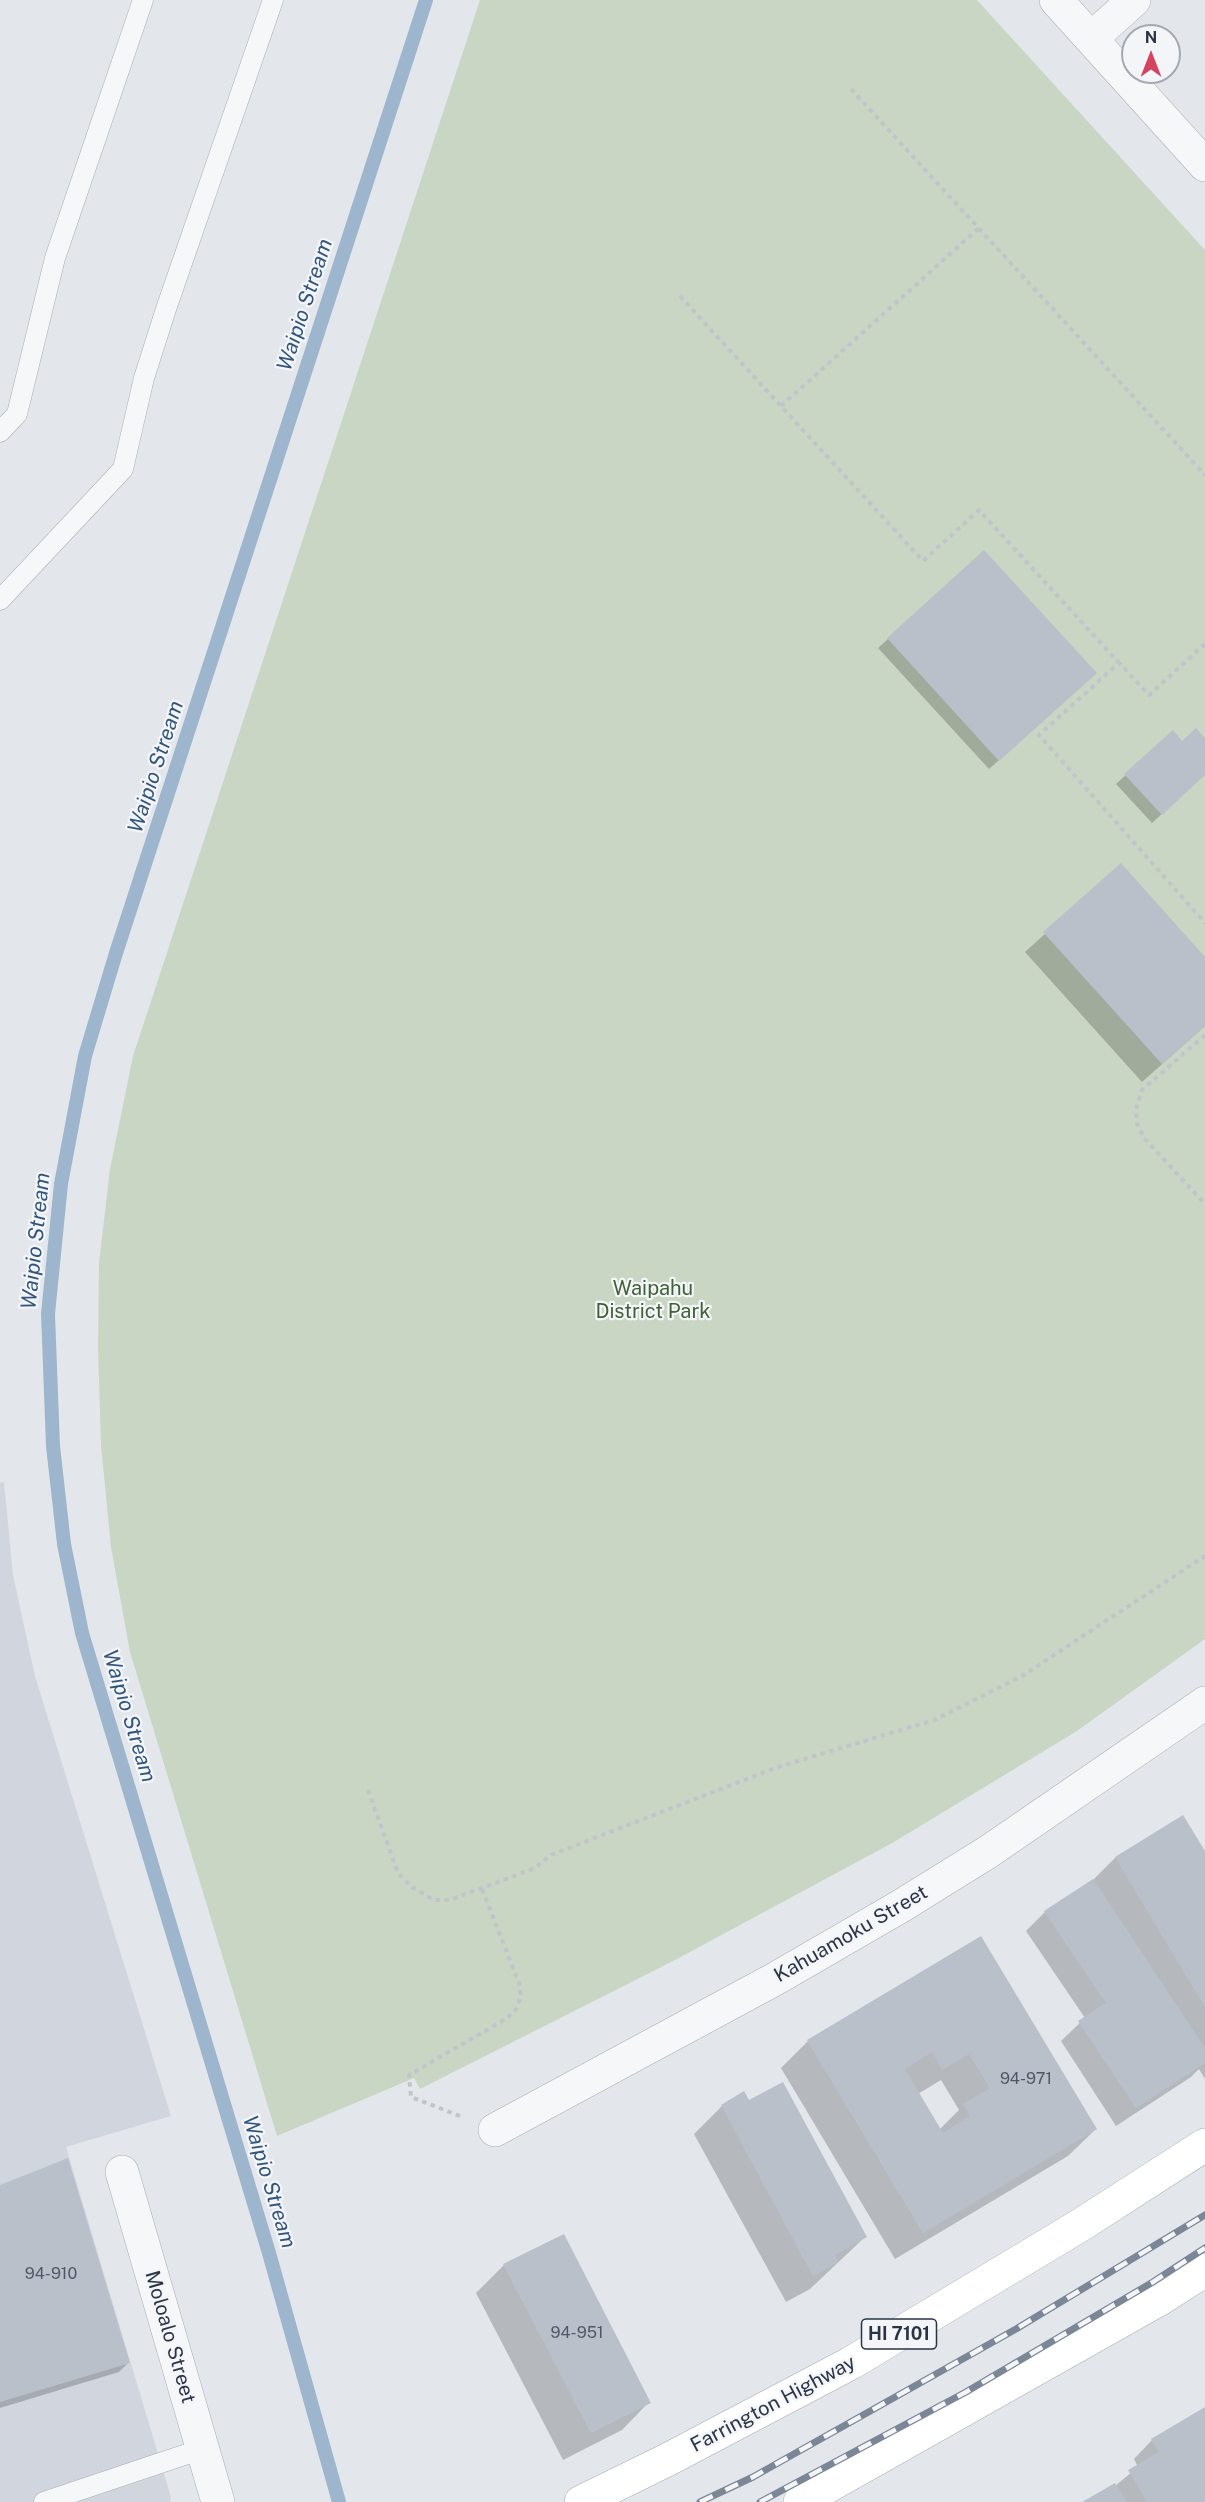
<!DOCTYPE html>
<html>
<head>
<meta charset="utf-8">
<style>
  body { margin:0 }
  #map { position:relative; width:1205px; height:2502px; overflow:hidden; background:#e3e7ec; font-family:"Public Sans",sans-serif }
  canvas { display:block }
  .north { position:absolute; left:1121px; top:24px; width:60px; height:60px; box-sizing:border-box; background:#f3f5f9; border:2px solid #a3a8b1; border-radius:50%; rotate:0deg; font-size:16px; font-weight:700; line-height:24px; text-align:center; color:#2a3445 }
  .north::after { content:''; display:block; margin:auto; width:21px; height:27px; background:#d4445f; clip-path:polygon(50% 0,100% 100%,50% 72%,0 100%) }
</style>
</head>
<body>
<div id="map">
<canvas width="1205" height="2502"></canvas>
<div class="north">N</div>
</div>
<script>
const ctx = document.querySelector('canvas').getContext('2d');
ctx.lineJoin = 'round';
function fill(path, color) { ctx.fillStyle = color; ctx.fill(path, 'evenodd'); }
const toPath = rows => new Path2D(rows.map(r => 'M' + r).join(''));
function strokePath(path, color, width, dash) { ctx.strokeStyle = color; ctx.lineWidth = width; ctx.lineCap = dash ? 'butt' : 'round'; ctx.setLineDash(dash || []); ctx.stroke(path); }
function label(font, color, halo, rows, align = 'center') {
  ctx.font = font + ' "Public Sans",sans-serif'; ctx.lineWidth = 4.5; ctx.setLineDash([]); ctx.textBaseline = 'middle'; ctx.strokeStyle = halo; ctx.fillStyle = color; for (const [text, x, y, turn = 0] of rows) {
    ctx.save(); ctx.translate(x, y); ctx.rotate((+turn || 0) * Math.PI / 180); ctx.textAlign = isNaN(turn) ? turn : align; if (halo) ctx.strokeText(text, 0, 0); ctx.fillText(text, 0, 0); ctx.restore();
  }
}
fill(toPath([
  [4,1482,13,1575,35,1676,171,2116,66,2147,171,2497,170,2502,0,2502,0,1483]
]), '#d1d6de');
fill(toPath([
  [480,0,977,0,1205,250,1205,1639,1077,1731,894,1842,677,1959,420,2089,414,2078,277,2136,130,1652,111,1547,101,1445,98,1347,99,1263,110,1169,133,1056]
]), '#c9d6c3');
fill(toPath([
  [984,552,1086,682,989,769,878,648],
  [1172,732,1182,743,1205,740,1205,774,1152,823,1116,784],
  [1121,865,1205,959,1205,1026,1142,1082,1025,952],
  [1183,1817,1205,1854,1205,2079,1199,2069,1191,2077,1116,2126,1061,2041,1085,2018,1026,1931,1045,1912,1092,1881,1115,1858],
  [981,1938,1096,2129,1068,2156,895,2259,781,2068,808,2041],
  [941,2080,959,2110,939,2130,918,2094],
  [744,2093,749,2102,865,2237,810,2289,786,2302,694,2134,722,2106],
  [0,2186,128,2363,119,2372,0,2408],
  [563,2236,649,2402,622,2430,563,2460,476,2293,504,2265],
  [1205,2409,1205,2502,1085,2502,1115,2486,1138,2467,1134,2459,1152,2440]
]), '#0003');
strokePath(toPath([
  [339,2502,269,2253,82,1633,64,1544,53,1446,48,1314,61,1184,85,1056,116,953,426,0]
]), '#9db6cd', 14);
fill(toPath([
  [984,550,1097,673,999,761,887,638],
  [1196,728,1205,738,1205,775,1162,815,1124,774,1173,730,1182,741],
  [1121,863,1205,957,1205,1026,1162,1064,1043,932],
  [1183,1815,1205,1851,1205,2007,1115,1857],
  [1093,1879,1205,2048,1205,2063,1136,2108,1078,2021,1106,2003,1044,1911],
  [981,1936,1097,2129,923,2233,807,2040],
  [932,2052,942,2070,969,2054,990,2088,963,2104,970,2116,943,2133,905,2069],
  [783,2082,867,2237,835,2255,839,2262,813,2276,721,2105,744,2091,749,2100],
  [68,2158,130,2363,0,2402,0,2185],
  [564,2234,651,2403,591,2433,503,2264],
  [1205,2407,1205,2502,1147,2502,1128,2470,1159,2452,1151,2439],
  [1115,2483,1127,2502,1082,2502]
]), '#bac0ca');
const service = toPath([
  [0,432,17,414,55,258,143,0],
  [0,600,123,469,144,378,166,309,273,0],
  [44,2502,202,2449]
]);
const minor = toPath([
  [495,2130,775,1979,901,1906,988,1852,1205,1703],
  [122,2172,218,2502]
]);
const tertiary = toPath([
  [1056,0,1205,165],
  [1091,39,1134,0]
]);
const primary = toPath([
  [581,2502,667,2460,851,2363,1079,2226,1205,2145],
  [800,2502,1160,2299,1205,2270]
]);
strokePath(service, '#a8aeb7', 21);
strokePath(minor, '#a8aeb7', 34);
strokePath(tertiary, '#a8aeb7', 34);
strokePath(primary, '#a1abb8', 34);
strokePath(toPath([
  [851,89,1205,475],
  [680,296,923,561,979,510,1119,663],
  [781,406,979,228],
  [1205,644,1149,695,1119,663,1039,735,1205,923],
  [1205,1035,1142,1090,1136,1109,1137,1124,1145,1139,1205,1204],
  [368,1790,398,1873,412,1887,434,1900,450,1900,535,1868,551,1855,775,1768,934,1720,1022,1676,1205,1556],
  [460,2116,411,2097,409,2075,506,2019,516,2009,521,1996,519,1983,482,1889]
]), '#c1c4ca', 4, [4.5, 4.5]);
strokePath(service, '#f6f7f9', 20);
strokePath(minor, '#f6f7f9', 33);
strokePath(tertiary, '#f6f7f9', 33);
strokePath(primary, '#fff', 33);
const rail = toPath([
  [700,2502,753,2477,1016,2329,1205,2215],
  [760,2502,966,2392,1153,2282,1205,2248]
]);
strokePath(rail, '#7b8696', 7);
strokePath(rail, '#f3f5f9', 4.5, [14]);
label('16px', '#4e5766', null, [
  ["94-971",1026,2079],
  ["94-910",51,2274],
  ["94-951",577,2333]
]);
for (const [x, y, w] of [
  [899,2334,75]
]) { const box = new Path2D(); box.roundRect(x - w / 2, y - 15, w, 30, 4.5); ctx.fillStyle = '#f3f5f9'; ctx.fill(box); strokePath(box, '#2a3445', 1.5); }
label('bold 18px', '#2a3445', null, [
  ["HI 7101",899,2334]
]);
label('20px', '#406136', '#f3f5f9', [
  ["Waipahu",653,1289],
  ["District Park",653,1312]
]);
label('20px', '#2a3445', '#f3f5f9', [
  ["Kahuamoku Street",851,1934,-30],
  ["Moloalo Street",170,2337,74],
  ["Farrington Highway",773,2404,-28]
]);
label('italic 21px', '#32557b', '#f3f5f9', [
  ["Waipio Stream",305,305,-72],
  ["Waipio Stream",156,767,-72],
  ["Waipio Stream",36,1241,-84],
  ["Waipio Stream",129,1716,73],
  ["Waipio Stream",269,2182,73]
]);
</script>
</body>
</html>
